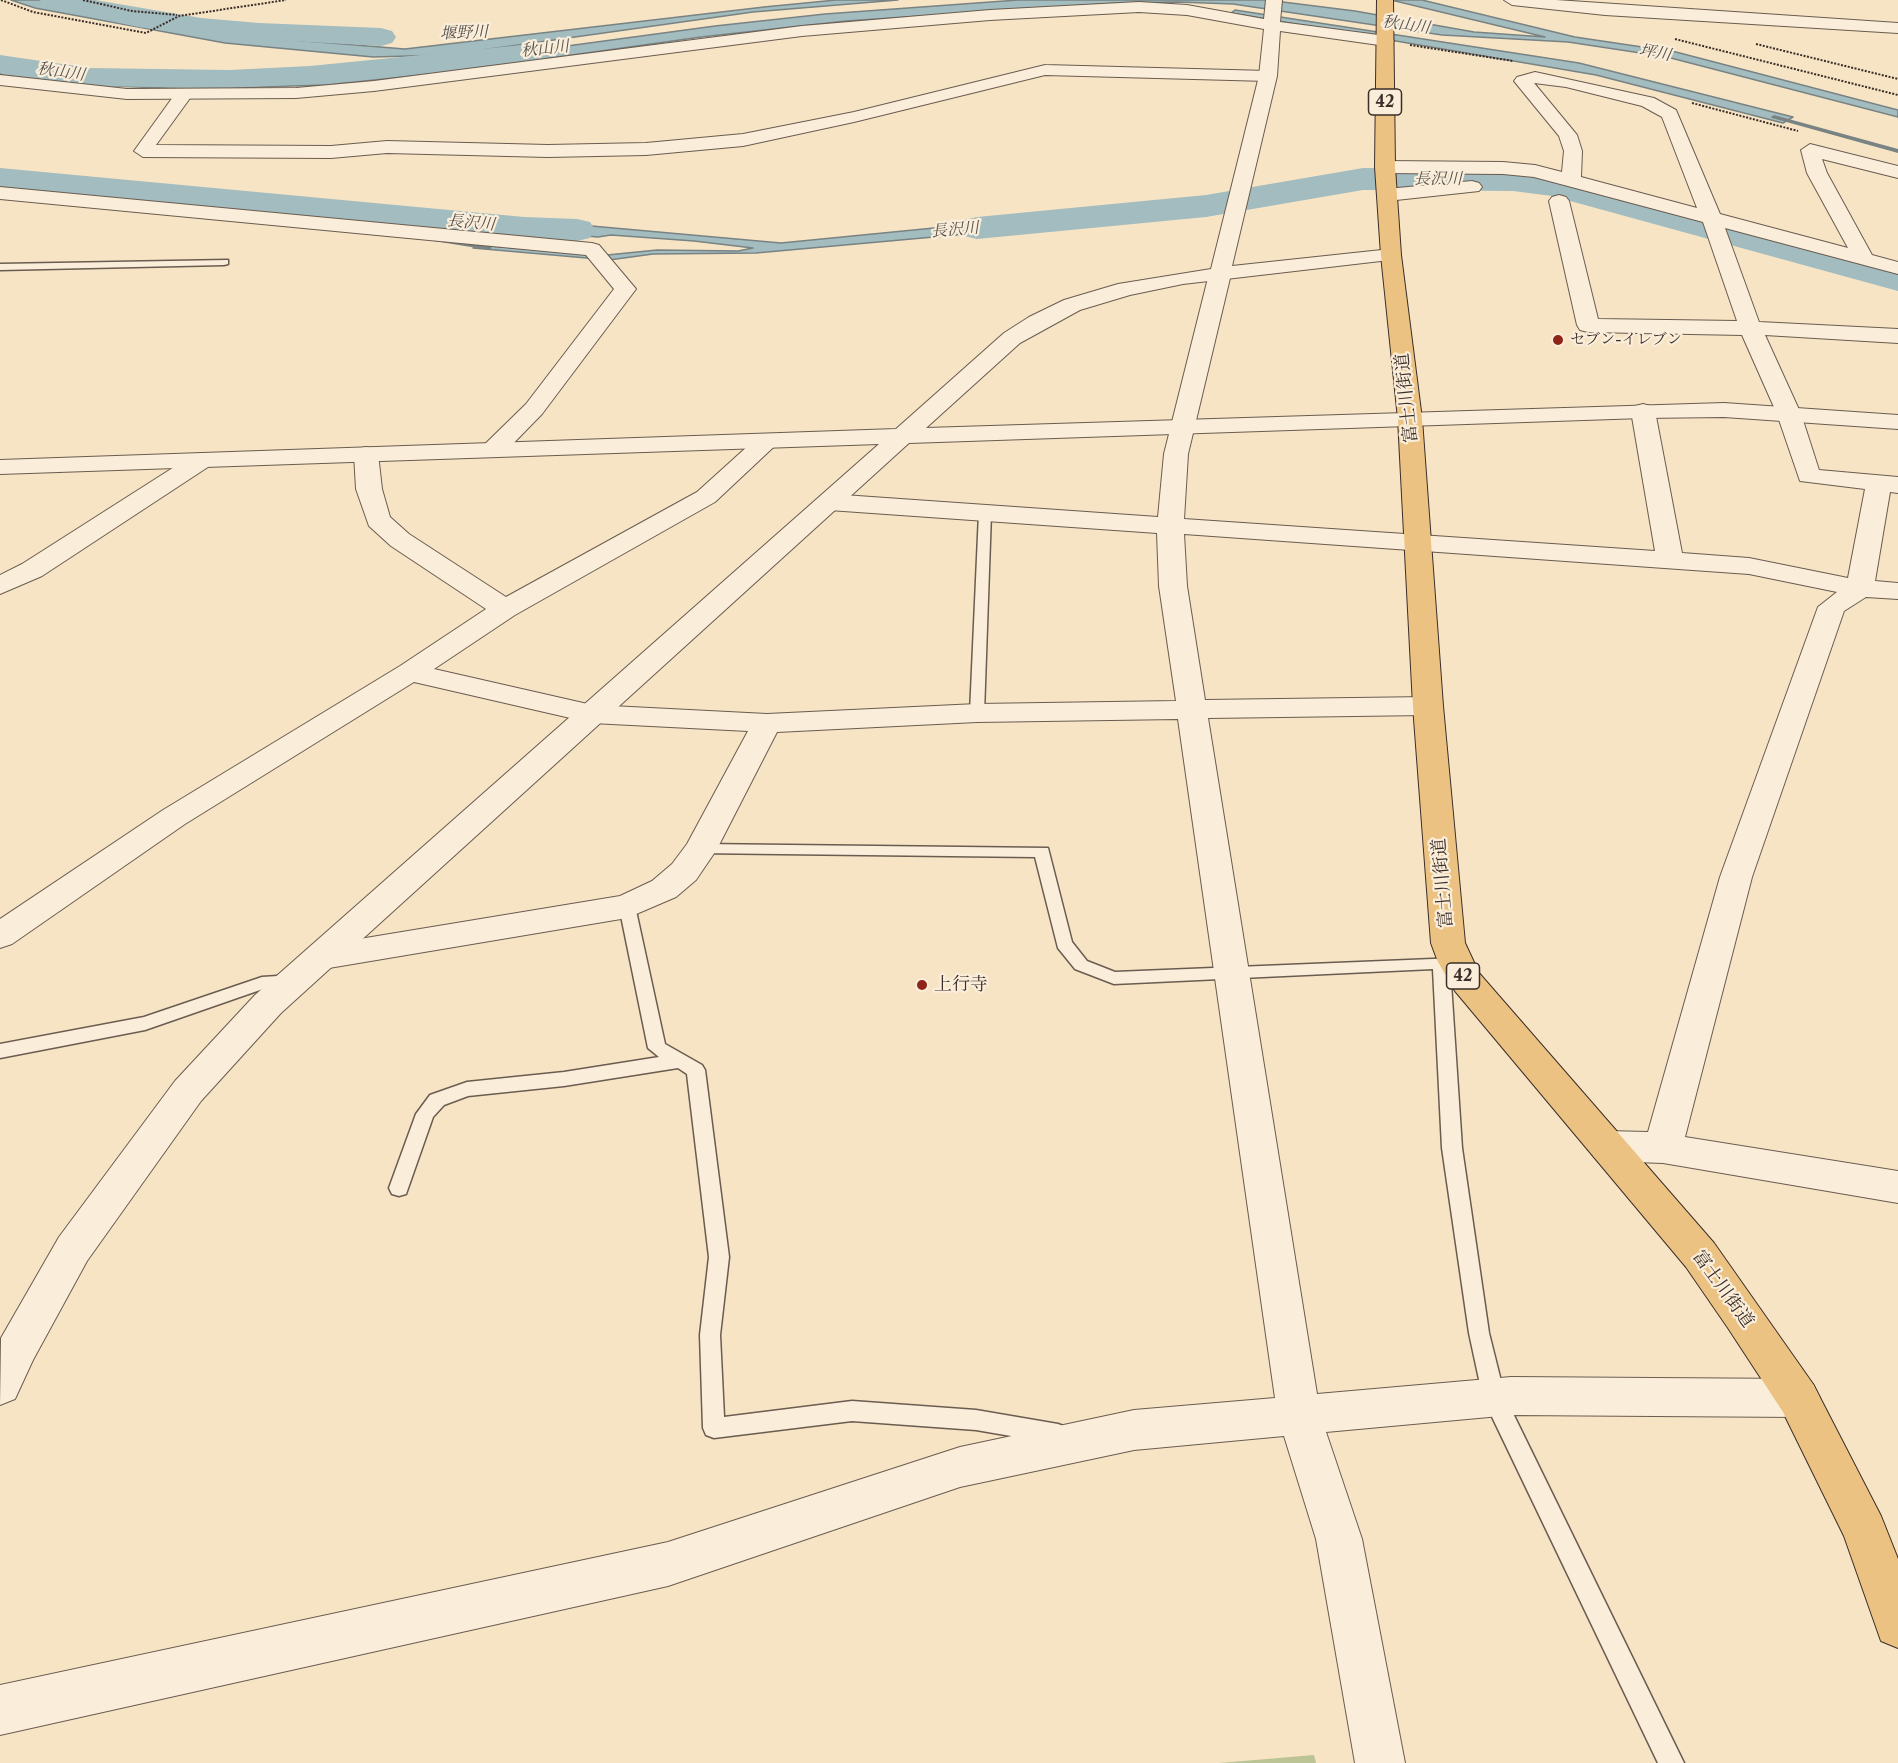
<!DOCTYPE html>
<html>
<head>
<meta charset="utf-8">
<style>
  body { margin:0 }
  canvas { display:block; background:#f7e4c5 }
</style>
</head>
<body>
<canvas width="1898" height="1763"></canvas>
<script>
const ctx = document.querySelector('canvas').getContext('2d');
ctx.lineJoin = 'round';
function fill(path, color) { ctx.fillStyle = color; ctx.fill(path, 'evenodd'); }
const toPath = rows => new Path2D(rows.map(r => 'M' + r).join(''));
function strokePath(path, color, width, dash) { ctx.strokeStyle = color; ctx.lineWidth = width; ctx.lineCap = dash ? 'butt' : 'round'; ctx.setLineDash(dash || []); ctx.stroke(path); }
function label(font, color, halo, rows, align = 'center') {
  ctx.font = font + ' "Libre Caslon Text","Noto Serif JP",serif'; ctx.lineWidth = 4.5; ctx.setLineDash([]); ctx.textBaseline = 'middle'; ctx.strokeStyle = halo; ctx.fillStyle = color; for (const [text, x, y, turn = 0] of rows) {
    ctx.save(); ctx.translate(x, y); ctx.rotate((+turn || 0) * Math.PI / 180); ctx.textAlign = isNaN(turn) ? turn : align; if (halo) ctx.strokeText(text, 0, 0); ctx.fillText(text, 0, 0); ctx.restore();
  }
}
fill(toPath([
  [1314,1755,1316,1763,1219,1763]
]), '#bcc496');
const water = toPath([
  [11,0,45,0,86,11,231,35,405,49,764,7,836,0,898,0,753,12,447,55,373,57,225,43,35,8,11,0],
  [1018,0,1267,0,1355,11,1474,32,1545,37,1391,0,1422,0,1575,37,1676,52,1898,110,1898,117,1667,57,1568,42,1442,35,1233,4,1177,2,1118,3,846,21,701,37,451,72,327,85,187,89,88,85,0,75,0,66,25,72,98,79,192,83,345,76,715,26,825,14,1018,0],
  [1235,10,1579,63,1793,117,1783,123,1596,75,1231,13,1235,10],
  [1056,216,1067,225,756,253,653,254,609,260,473,248,477,245,607,255,657,250,738,251,753,248,694,241,611,235,598,237,493,228,498,222,547,222,781,243,1056,216]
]);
fill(water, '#a2bcbf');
strokePath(water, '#798383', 1.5);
fill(toPath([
  [1774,115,1898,149,1898,153,1772,118,1771,117,1774,115],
  [430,237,489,246,492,248,489,250,428,240,428,238,430,237]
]), '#798383');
fill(toPath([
  [40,0,95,0,201,18,259,23,381,28,392,31,396,37,392,43,381,46,201,36,138,27,54,9,44,6,40,0],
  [532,44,543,46,547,53,543,60,310,84,229,88,89,86,0,73,0,55,89,68,229,70,310,66,532,44],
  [0,168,524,217,577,219,590,222,595,230,590,238,577,241,524,239,0,190,0,168],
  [1363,168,1513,169,1554,175,1898,267,1898,291,1552,196,1513,191,1363,190,1206,217,977,239,964,236,959,228,964,220,977,217,1206,195,1363,168]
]), '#a2bcbf');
const service = toPath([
  [228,260,228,264,224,265,0,270,0,264,228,260],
  [985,509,991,513,984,713,977,718,970,713,979,513,985,509],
  [701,844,1048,848,1072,942,1087,961,1115,972,1457,958,1460,962,1457,966,1450,968,1462,1148,1489,1333,1505,1397,1684,1763,1658,1763,1483,1398,1469,1333,1442,1148,1433,969,1114,984,1075,969,1058,948,1035,857,695,853,693,849,701,844],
  [627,900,635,906,665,1044,702,1065,705,1070,729,1257,720,1335,724,1417,852,1401,976,1410,1058,1424,1066,1427,1069,1434,1066,1441,1058,1444,976,1430,852,1421,714,1438,706,1435,703,1428,700,1335,709,1257,687,1074,678,1068,564,1086,468,1096,444,1105,433,1117,406,1194,399,1196,392,1194,389,1188,416,1114,430,1095,467,1082,564,1072,659,1057,648,1048,619,906,627,900],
  [293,975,299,977,302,981,299,985,263,989,145,1030,0,1058,0,1044,144,1017,262,977,293,975]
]);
const minor = toPath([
  [1504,0,1556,0,1898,23,1898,33,1605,15,1512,5,1504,0],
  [1045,65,1268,71,1277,76,1268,81,1045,75,854,122,743,146,646,155,548,157,387,153,331,158,143,157,134,151,178,90,184,89,193,94,156,145,331,146,387,141,548,145,646,143,743,134,854,112,1045,65],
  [1535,72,1654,98,1676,110,1720,214,1848,248,1807,173,1801,150,1810,144,1898,166,1898,178,1822,159,1827,173,1872,255,1898,262,1898,274,1725,228,1759,322,1898,329,1898,343,1765,335,1801,414,1819,470,1898,477,1898,493,1890,492,1875,581,1898,583,1898,599,1866,597,1844,611,1752,877,1685,1137,1898,1171,1898,1203,1663,1163,1607,1161,1594,1157,1588,1146,1594,1135,1607,1131,1648,1132,1720,877,1818,607,1837,592,1749,574,1184,534,1187,586,1205,700,1428,697,1438,700,1443,706,1438,712,1428,715,1208,718,1317,1394,1511,1377,1798,1379,1813,1384,1820,1398,1813,1412,1798,1417,1511,1415,1326,1432,1362,1539,1405,1763,1355,1763,1316,1539,1284,1436,1134,1450,960,1487,668,1586,0,1735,0,1685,668,1542,960,1447,1134,1410,1275,1398,1178,719,977,722,777,732,717,849,696,880,676,897,627,918,323,969,311,966,306,957,311,948,323,945,620,896,652,881,672,864,687,844,748,731,592,723,414,682,185,824,12,944,0,948,0,919,163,810,400,666,486,609,391,546,369,526,356,489,354,454,357,449,366,447,375,449,378,454,382,489,390,517,409,534,506,597,697,492,759,436,768,434,777,436,780,441,715,502,515,615,434,669,592,705,767,714,977,704,1176,701,1159,586,1157,533,829,510,820,507,816,502,820,497,829,494,1158,517,1164,454,1209,274,1213,270,1220,268,1227,270,1231,274,1188,454,1184,519,1655,551,1631,411,1635,406,1643,404,1651,406,1655,411,1682,553,1749,558,1848,578,1865,489,1800,481,1777,414,1742,335,1588,332,1580,330,1577,325,1549,201,1552,197,1559,195,1566,197,1569,201,1598,319,1737,321,1703,222,1534,177,1503,174,1385,173,1375,167,1385,161,1503,162,1535,165,1562,172,1564,151,1559,136,1514,81,1517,77,1535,72],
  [1534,83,1566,87,1642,106,1662,117,1697,208,1581,177,1582,151,1577,135,1534,83],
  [1472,181,1479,183,1482,187,1479,191,1387,201,1377,195,1387,189,1472,181],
  [0,187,592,243,599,245,636,289,542,414,502,455,493,457,484,455,481,450,484,445,526,404,614,289,586,255,0,199,0,187],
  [202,453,211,455,214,460,211,465,42,576,0,594,0,575,22,564,193,455,202,453]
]);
const tertiary = toPath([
  [1266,0,1282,0,1280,22,1386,36,1394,41,1386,46,1280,31,1277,76,1232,266,1391,249,1398,251,1401,255,1398,259,1183,284,1130,295,1080,310,1020,343,926,428,1724,403,1898,415,1898,429,1724,417,1643,418,909,443,281,1013,201,1101,87,1261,33,1360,15,1399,0,1405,1,1338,59,1237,175,1081,255,995,879,444,0,474,0,460,896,429,1004,333,1029,317,1064,300,1118,284,1211,269,1259,76,1264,29,1187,15,1139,12,990,20,802,36,374,91,296,98,127,99,0,85,0,75,127,89,296,88,374,81,802,26,990,10,1139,2,1187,5,1264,19,1266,0]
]);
const primary = toPath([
  [1377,0,1393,0,1395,167,1401,255,1422,419,1443,706,1465,943,1479,973,1714,1243,1813,1384,1881,1516,1898,1559,1898,1648,1881,1641,1844,1536,1783,1412,1728,1328,1686,1267,1455,991,1438,962,1431,943,1413,706,1398,419,1381,255,1375,167,1377,0]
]);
strokePath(service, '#6a5c50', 3);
strokePath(minor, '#6a5c50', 2);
strokePath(tertiary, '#6a5c50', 2);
strokePath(primary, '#3b2e29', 2);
strokePath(toPath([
  [1,0,33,12,146,33,179,16,286,0],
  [83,0,132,11,177,15],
  [1675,39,1898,95],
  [1756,44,1898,79],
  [1410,45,1513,61],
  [1692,103,1798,131]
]), '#3b2e29', 2, [2, 1.5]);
fill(service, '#faedd9');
fill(minor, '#faedd9');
fill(tertiary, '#faedd9');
fill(primary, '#ecc282');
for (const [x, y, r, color] of [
  [1558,340,6,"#8f2418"],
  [922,985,6,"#8f2418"]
]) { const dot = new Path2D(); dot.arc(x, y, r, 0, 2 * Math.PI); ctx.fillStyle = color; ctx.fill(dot); strokePath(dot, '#faedd9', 2); }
label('15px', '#3b2e29', '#faedd9', [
  ["セブン-イレブン",1570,340]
], 'left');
label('italic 16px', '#55524e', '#faedd9', [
  ["秋山川",1406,25,8],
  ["堰野川",464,33,-2],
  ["秋山川",545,49,-6],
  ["坪川",1655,53,10],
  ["秋山川",61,72,8],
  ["長沢川",1438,179],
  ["長沢川",471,223,5],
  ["長沢川",955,230,-5]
]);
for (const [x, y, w] of [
  [1385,102,33],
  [1463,976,33]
]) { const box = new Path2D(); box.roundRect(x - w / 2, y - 13, w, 26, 4.5); ctx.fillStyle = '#faedd9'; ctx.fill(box); strokePath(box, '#3b2e29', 1.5); }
label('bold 16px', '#3b2e29', null, [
  ["42",1385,102],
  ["42",1463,976]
]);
label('18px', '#3b2e29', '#faedd9', [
  ["富士川街道",1407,398,-96],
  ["富士川街道",1443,883,-95],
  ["富士川街道",1723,1289,54]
]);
label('18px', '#3b2e29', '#faedd9', [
  ["上行寺",934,985]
], 'left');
</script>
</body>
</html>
